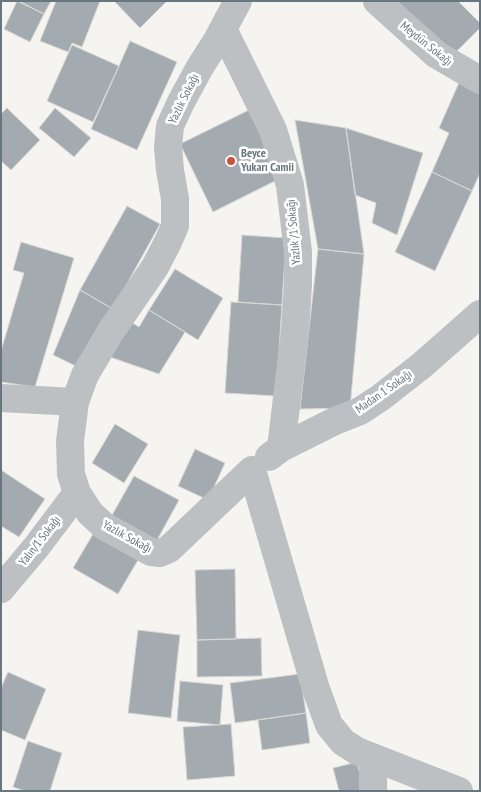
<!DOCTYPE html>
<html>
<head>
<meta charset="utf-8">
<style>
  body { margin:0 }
  #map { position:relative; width:481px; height:792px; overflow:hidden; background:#f5f4f1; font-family:"PT Sans Narrow",sans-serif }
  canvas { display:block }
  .frame { position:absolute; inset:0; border:2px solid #67767f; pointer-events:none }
</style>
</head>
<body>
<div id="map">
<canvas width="481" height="792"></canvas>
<div class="frame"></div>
</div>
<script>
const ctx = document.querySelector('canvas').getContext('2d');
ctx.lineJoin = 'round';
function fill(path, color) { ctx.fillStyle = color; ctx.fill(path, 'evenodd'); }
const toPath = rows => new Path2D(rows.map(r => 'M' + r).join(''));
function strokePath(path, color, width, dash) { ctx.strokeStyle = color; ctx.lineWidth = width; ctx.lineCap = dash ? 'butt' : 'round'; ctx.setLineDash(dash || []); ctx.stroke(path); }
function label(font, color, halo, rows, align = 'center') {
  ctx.font = font + ' "PT Sans Narrow",sans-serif'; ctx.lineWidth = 5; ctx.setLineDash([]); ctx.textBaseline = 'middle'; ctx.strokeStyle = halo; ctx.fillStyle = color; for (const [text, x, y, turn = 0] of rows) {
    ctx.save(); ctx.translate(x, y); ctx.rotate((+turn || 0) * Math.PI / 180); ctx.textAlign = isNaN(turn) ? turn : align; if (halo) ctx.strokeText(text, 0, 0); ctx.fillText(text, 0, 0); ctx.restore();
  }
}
const building = toPath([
  [17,1,44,14,30,42,4,29,17,1],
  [19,1,51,1,44,14,19,1],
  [56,1,100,1,82,47,72,43,68,52,40,41,56,1],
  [114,1,167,1,140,28,114,1],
  [393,1,458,1,480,23,480,28,450,58,393,1],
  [130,41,177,62,137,150,91,129,130,41],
  [72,45,119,66,93,122,47,101,72,45],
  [461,78,480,86,480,173,472,191,432,172,449,133,439,128,461,78],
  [7,108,40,140,11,170,1,161,1,114,7,108],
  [55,108,91,138,74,157,39,128,55,108],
  [249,110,281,178,213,212,180,144,249,110],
  [295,120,346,128,364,254,318,249,295,120],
  [346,128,423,153,397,235,372,223,376,203,355,195,346,128],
  [432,172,472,191,435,271,395,252,432,172],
  [127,206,160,224,113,309,80,290,127,206],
  [242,235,286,238,282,305,238,302,242,235],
  [21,242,74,258,35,387,1,382,1,351,24,273,13,270,21,242],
  [318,249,364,254,350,408,300,409,318,249],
  [175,269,223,298,198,340,149,310,175,269],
  [80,290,113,309,80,368,53,355,80,290],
  [231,302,282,305,276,396,225,393,231,302],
  [149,310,185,332,159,374,110,357,131,322,139,327,149,310],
  [115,424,148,444,124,483,92,463,115,424],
  [195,449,225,463,208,500,178,486,195,449],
  [1,470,45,499,19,537,1,526,1,470],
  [134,476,179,500,156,542,111,517,134,476],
  [96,529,141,555,118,594,73,568,96,529],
  [235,569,236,639,197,640,195,570,235,569],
  [138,630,180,635,171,718,128,713,138,630],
  [261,638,262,676,197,677,197,640,261,638],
  [8,672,46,689,25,740,1,730,1,688,8,672],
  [300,674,306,713,235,723,230,683,300,674],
  [180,681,223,685,220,725,177,721,180,681],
  [306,713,310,743,262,750,258,720,306,713],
  [231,724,235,776,187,780,183,727,231,724],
  [28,741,62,753,50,791,25,791,13,787,28,741],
  [357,762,364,791,339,791,333,768,357,762]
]);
fill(building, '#a4abb0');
strokePath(building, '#d6d6d4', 1);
strokePath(toPath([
  [238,1,216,42,200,67,181,102,170,126,168,147,170,170,175,199,175,226,168,242,155,267,111,331,85,375,75,402,70,441,71,474,77,493,90,513,104,526,151,552,160,553,169,549,252,470,315,686,329,725,343,742,357,751,459,791],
  [377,1,437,55,480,80],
  [223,29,273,130,290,185,298,252,298,284,295,331,281,448],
  [1,398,75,402],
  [269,457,281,448,335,421,360,411,380,398,421,366,480,314],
  [1,589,37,546,77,493],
  [373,791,373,758]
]), '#bcc0c3', 28);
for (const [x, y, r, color] of [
  [231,161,5,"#cd5239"]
]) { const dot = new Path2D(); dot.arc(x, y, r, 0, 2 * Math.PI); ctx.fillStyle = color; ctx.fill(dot); strokePath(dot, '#fff', 2); }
label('12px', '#67767f', '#fff', [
  ["Meydün Sokağı",426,44,39],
  ["Yazlık Sokağı",184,99,-64],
  ["Yazlık /1 Sokağı",294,232,-95],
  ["Madan 1 Sokağı",384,392,-35],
  ["Yazlık Sokağı",127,537,29],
  ["Yalın/1 Sokağı",40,541,-52]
]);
label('bold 12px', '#67767f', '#fff', [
  ["Beyce",241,154],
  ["Yukarı Camii",241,168]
], 'left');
</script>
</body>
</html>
